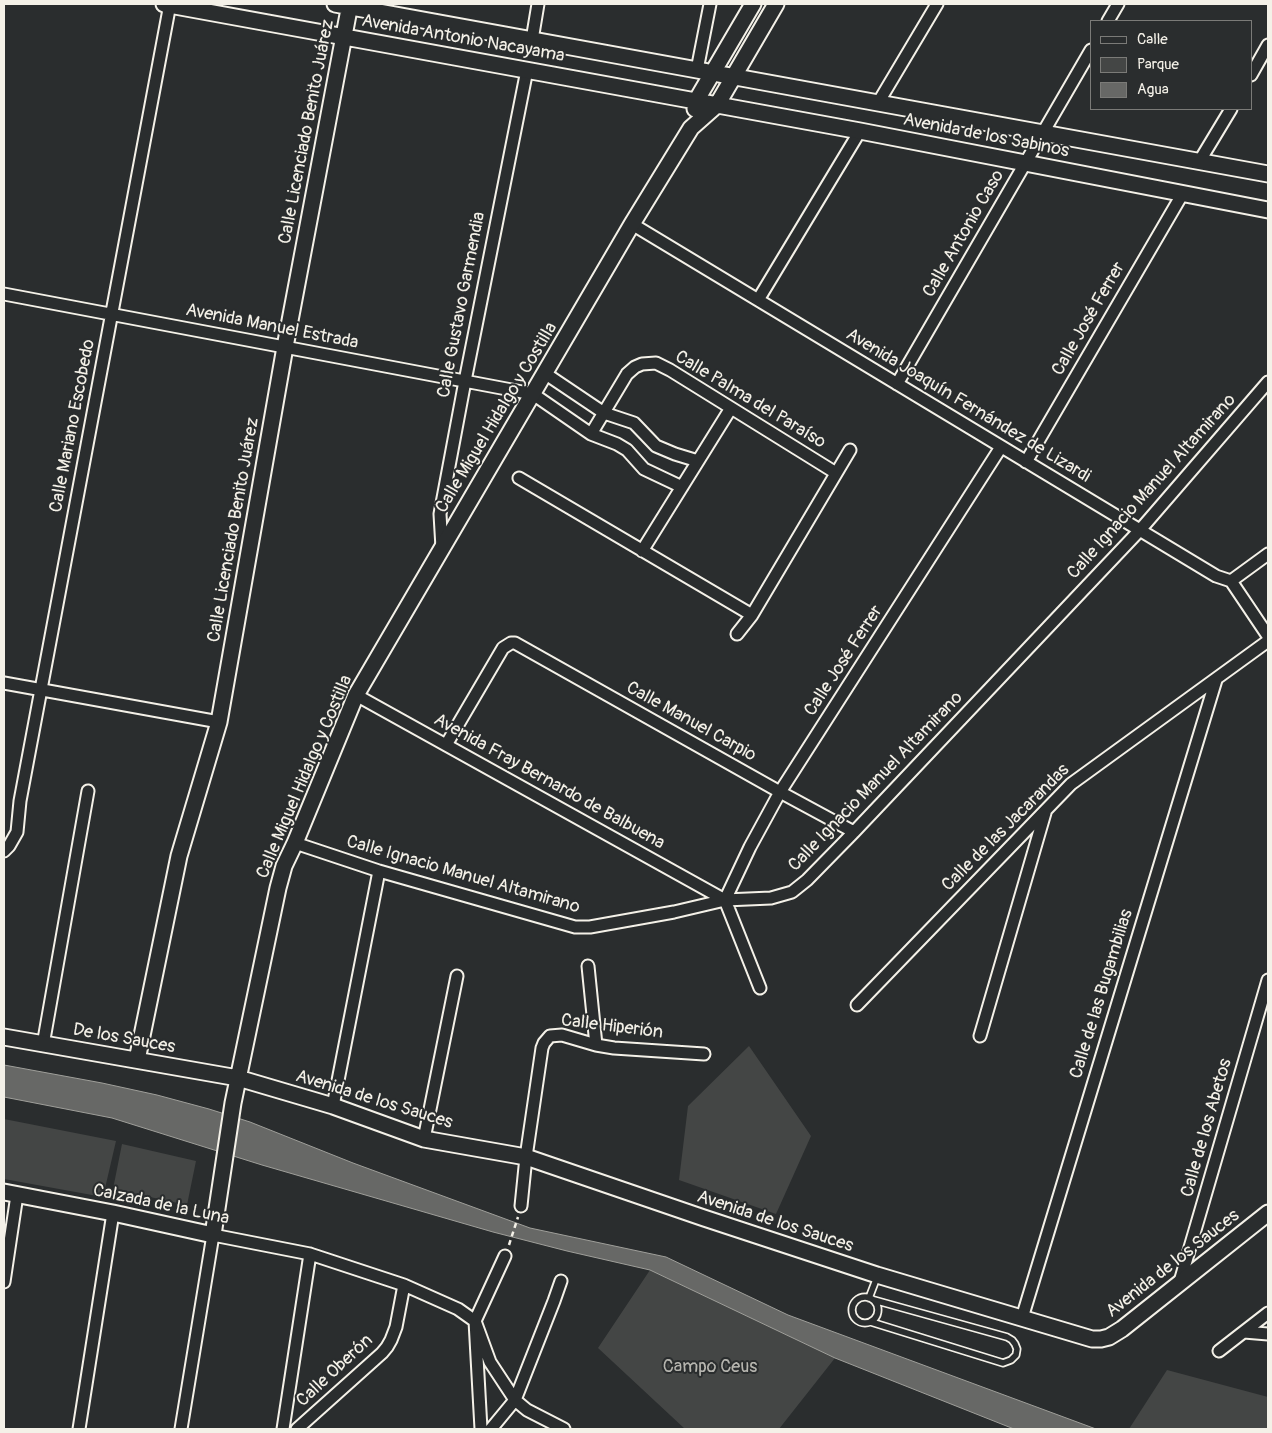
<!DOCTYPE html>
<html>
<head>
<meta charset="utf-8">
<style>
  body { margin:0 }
  #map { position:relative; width:1272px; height:1433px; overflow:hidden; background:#2a2d2e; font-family:Pangolin,sans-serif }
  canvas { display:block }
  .frame { position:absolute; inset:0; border:5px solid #f4f1e8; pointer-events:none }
  .legend { position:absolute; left:1090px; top:20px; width:162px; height:90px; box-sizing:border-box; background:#2a2d2e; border:1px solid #7b7b78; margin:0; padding:6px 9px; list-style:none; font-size:15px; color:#f4f1e8 }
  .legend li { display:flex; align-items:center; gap:10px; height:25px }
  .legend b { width:25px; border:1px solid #7b7b78 }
</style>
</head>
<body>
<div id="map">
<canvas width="1272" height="1433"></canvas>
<div class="frame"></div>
<ul class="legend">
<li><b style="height:6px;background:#2a2d2e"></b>Calle</li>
<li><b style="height:14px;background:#444645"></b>Parque</li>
<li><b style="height:14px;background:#676866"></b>Agua</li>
</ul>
</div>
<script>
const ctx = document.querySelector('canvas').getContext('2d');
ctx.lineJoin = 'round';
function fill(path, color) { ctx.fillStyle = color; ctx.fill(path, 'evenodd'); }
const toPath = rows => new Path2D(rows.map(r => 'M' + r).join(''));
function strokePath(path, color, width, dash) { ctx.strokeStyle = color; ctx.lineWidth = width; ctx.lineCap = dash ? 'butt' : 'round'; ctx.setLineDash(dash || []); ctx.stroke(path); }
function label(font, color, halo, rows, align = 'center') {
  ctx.font = font + ' Pangolin,sans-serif'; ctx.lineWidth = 4; ctx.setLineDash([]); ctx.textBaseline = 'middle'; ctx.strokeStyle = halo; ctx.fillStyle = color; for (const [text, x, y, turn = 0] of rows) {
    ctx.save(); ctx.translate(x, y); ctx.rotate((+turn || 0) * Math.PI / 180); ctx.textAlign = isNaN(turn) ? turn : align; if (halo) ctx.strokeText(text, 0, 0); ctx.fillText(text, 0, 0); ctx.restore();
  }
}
fill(toPath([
  [749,1046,811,1136,776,1214,679,1180,688,1106],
  [4,1119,116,1141,103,1197,4,1179],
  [122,1144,196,1161,187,1205,113,1189],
  [650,1270,835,1358,779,1429,685,1429,598,1348],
  [1167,1370,1268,1397,1268,1429,1129,1429]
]), '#444645');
const water = toPath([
  [4,1065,102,1083,157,1095,209,1109,250,1122,353,1163,530,1228,666,1257,788,1315,1096,1429,1014,1429,835,1358,650,1270,567,1251,493,1232,262,1165,112,1118,4,1097,4,1065]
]);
fill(water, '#676866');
strokePath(water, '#9f9f9a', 1);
const lane = toPath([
  '852 1310a13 13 0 1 1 26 0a13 13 0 1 1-26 0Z',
  [869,1298,877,1277],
  [871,1322,1003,1363,1011,1360,1016,1355,1017,1349,1015,1344,1012,1340,1007,1337,874,1300]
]);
const street = toPath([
  [1108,21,1118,4],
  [532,40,538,4],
  [697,70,710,4],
  [1251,75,1268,45],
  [878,103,937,4],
  [1199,162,1231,109],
  [632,224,1216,576,1231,581,1268,636],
  [4,294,533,394,591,434,617,444,627,450,644,469,682,487],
  [758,300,860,131],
  [546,374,604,413,634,423,656,446,675,454,698,461],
  [897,384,1091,50],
  [591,434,627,374,635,367,642,364,656,363,670,370,836,473],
  [1026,462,1183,193],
  [519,478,752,615],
  [442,548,440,514,465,381,527,70],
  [642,551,731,408],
  [1231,581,1268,554],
  [737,634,752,615,850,450],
  [4,683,219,722],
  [356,695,725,900],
  [446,745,503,648,511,643,515,643,780,792,854,832],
  [295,843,379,871,575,927,590,927,674,912,725,900,771,898,792,892,807,880,854,832,1140,530,1268,382],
  [4,851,9,846,17,832,20,801,170,4],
  [725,900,750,847,780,792,1001,447],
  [725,900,760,988],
  [588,966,596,1045],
  [857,1005,1071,784,1268,641],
  [980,1036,1045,813],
  [43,1045,88,791],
  [333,1106,379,871],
  [424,1139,457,976],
  [521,1206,526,1157,542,1048,544,1043,550,1036,562,1035,596,1045,614,1048,704,1054],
  [4,1282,17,1195],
  [1179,1285,1268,980],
  [1022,1318,1216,680],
  [1244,1332,1268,1334],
  [1219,1351,1268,1313],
  [79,1429,113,1213],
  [181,1429,213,1235,310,1254,404,1285,458,1309,475,1321,490,1362,515,1400,527,1410,564,1429],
  [283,1429,310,1254],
  [297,1429,382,1353,387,1347,391,1340,396,1327,404,1285],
  [481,1429,475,1321,505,1256],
  [491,1429,515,1400,554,1301,561,1281]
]);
const secondary = toPath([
  [164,4,860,131,1268,210],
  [335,4,1268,174],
  [695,109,696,101,753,4],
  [4,1037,238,1078,333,1106,424,1139,526,1157,704,1218,877,1275,1092,1339,1101,1339,1109,1337,1122,1329,1268,1213],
  [137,1060,179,856,219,722,285,347,350,4],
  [4,1192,113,1213,213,1235,233,1103,278,888,284,866,295,843,356,695,632,224,691,128,717,105,776,4]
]);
strokePath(lane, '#f4f1e8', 9);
strokePath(street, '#f4f1e8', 15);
strokePath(secondary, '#f4f1e8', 19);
strokePath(toPath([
  [509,1245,518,1217]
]), '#f4f1e8', 2.5, [5, 4]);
strokePath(lane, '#2a2d2e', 5.5);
strokePath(street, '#2a2d2e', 11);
strokePath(secondary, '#2a2d2e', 15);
label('18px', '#f4f1e8', '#2a2d2e', [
  ["Avenida Antonio Nacayama",463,39,10],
  ["Calle Licenciado Benito Juárez",307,132,-79],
  ["Avenida de los Sabinos",986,136,11],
  ["Calle Antonio Caso",964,234,-60],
  ["Calle Gustavo Garmendia",462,305,-79],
  ["Calle José Ferrer",1089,319,-60],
  ["Avenida Manuel Estrada",272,327,11],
  ["Calle Palma del Paraíso",750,400,31],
  ["Avenida Joaquín Fernández de Lizardi",968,406,31],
  ["Calle Miguel Hidalgo y Costilla",497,418,-59],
  ["Calle Mariano Escobedo",73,426,-79],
  ["Calle Ignacio Manuel Altamirano",1152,487,-48],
  ["Calle Licenciado Benito Juárez",234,530,-80],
  ["Calle José Ferrer",844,661,-57],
  ["Calle Manuel Carpio",691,722,29],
  ["Calle Miguel Hidalgo y Costilla",305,777,-67],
  ["Avenida Fray Bernardo de Balbuena",549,782,29],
  ["Calle Ignacio Manuel Altamirano",876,782,-46],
  ["Calle de las Jacarandas",1006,828,-45],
  ["Calle Ignacio Manuel Altamirano",463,875,16],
  ["Calle de las Bugambilias",1102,994,-73],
  ["Calle Hiperión",612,1027,7],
  ["De los Sauces",124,1039,10],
  ["Avenida de los Sauces",374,1100,17],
  ["Calle de los Abetos",1207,1128,-74],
  ["Calzada de la Luna",161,1205,12],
  ["Avenida de los Sauces",775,1222,18],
  ["Avenida de los Sauces",1173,1264,-38],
  ["Calle Oberón",335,1371,-43]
]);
label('18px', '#b6b5af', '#2a2d2e', [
  ["Campo Ceus",710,1367]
]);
</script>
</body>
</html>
